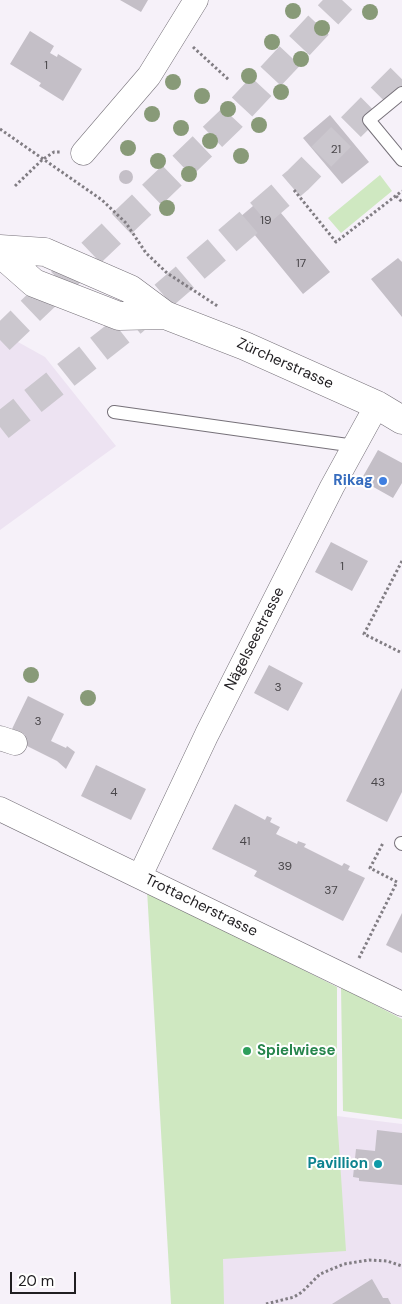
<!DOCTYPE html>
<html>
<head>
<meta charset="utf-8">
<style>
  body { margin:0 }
  #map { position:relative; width:402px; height:1304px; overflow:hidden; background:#f6f1f9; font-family:"DM Sans",sans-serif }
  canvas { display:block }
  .scale { position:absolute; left:10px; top:1272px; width:66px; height:22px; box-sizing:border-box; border:2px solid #201e21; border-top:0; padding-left:6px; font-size:15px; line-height:18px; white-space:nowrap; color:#201e21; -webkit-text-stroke:4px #fff; paint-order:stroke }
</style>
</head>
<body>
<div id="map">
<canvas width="402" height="1304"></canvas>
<div class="scale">20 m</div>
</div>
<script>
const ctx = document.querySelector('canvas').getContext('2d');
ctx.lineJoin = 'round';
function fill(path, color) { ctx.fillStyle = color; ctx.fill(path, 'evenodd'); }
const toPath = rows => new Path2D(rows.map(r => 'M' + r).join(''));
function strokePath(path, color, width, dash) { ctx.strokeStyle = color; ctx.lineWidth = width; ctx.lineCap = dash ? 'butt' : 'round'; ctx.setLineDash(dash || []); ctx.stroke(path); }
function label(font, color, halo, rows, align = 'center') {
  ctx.font = font + ' "DM Sans",sans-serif'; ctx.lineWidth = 4; ctx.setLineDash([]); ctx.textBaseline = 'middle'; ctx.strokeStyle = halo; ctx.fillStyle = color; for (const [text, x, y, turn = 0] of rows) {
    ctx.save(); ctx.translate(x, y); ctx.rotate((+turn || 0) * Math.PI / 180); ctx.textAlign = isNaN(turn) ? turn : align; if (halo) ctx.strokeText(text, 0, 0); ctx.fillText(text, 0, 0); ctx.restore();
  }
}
fill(toPath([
  [0,332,45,357,116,446,0,530],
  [337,987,337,1116,402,1124,402,1304,171,1304]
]), '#ede3f2');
fill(toPath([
  [380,175,392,191,341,233,328,218],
  [147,890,337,987,337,1116,346,1251,223,1259,224,1304,171,1304],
  [341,987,402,1019,402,1119,343,1111]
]), '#cfe8c1');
fill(toPath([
  [120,0,148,0,141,12],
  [30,31,54,46,50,53,57,57,58,54,82,69,63,101,39,86,41,83,10,64],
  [330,115,369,162,342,184,303,138],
  '119 177a7 7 0 1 1 14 0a7 7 0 1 1-14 0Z',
  [266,195,330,272,303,294,240,217],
  [398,258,402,262,402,317,371,279],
  [378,450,402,463,402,483,393,498,361,480],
  [331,542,368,561,352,591,315,572],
  [269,665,303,683,288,711,254,693],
  [402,688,402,792,387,822,346,801],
  [28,696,64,714,51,741,66,748,67,746,75,752,66,769,57,761,21,743,25,735,12,729],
  [96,765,146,789,131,820,81,796],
  [235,804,265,820,267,816,272,818,270,822,280,827,276,834,297,844,298,841,306,844,304,847,342,866,344,863,350,866,348,870,365,878,343,921,254,876,257,871,212,849],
  [402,913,402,953,386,945],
  [377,1130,402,1133,402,1185,359,1181,359,1178,353,1177,356,1149,375,1151],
  [372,1279,383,1298,388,1298,391,1304,332,1304]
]), '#c4bfc7');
strokePath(toPath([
  [0,340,229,121,342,0],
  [0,427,134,321,298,180,402,76]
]), '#cbc7ce', 28, [28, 14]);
const service = toPath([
  [402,93,369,120,402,160],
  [114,412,355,446],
  [401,843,402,844]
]);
const minor = toPath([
  [83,153,149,76,196,0],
  [0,738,15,743],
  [0,809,402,1004],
  [140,876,207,734,332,487,377,405]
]);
const secondary = toPath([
  [0,249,45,252,130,289,165,315,245,346,377,405,402,420],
  [0,253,34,283,119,316,165,315]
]);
strokePath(service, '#767179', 14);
strokePath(minor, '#767179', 25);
strokePath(secondary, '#767179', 29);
strokePath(toPath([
  [193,47,229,80],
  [0,129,102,200,126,223,146,253,167,273,219,307],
  [15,186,42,160,54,152,60,152],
  [294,190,336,242,402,191],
  [396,196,402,202],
  [402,561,364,634,402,653],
  [359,958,397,882,370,868,383,843],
  [266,1304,294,1297,302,1292,320,1274,344,1264,369,1260,387,1261,402,1266]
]), '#817d83', 3, [2.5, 2.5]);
strokePath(service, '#fff', 12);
strokePath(minor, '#fff', 24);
strokePath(secondary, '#fff', 28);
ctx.fillStyle = '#889a78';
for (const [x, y] of [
  [293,11],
  [370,12],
  [322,28],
  [272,42],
  [301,59],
  [249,76],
  [173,82],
  [281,92],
  [202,96],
  [228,109],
  [152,114],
  [259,125],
  [181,128],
  [210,141],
  [128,148],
  [241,156],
  [158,161],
  [189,174],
  [167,208],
  [31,675],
  [88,698]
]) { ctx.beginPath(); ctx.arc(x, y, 8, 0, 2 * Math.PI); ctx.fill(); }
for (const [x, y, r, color] of [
  [383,481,5,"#3f7fe0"],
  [247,1051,5,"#2e9e5b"],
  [378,1164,5,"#0f9aa8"]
]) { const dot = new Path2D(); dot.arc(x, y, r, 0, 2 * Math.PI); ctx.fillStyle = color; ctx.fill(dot); strokePath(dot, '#fff', 2); }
label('12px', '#49464a', null, [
  ["1",46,66],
  ["21",336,150],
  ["19",266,221],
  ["17",301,264],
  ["1",342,567],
  ["3",278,688],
  ["3",38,722],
  ["43",378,783],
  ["4",114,793],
  ["41",245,842],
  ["39",285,867],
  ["37",331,891]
]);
label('15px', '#201e21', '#fff', [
  ["Zürcherstrasse",285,364,24],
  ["Nägelseestrasse",255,639,-63],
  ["Trottacherstrasse",201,906,26]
]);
label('bold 15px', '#366cbe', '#fff', [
  ["Rikag",373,481]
], 'right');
label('bold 15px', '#27864d', '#fff', [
  ["Spielwiese",257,1051]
], 'left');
label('bold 15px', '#0d838f', '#fff', [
  ["Pavillion",368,1164]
], 'right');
</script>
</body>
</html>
